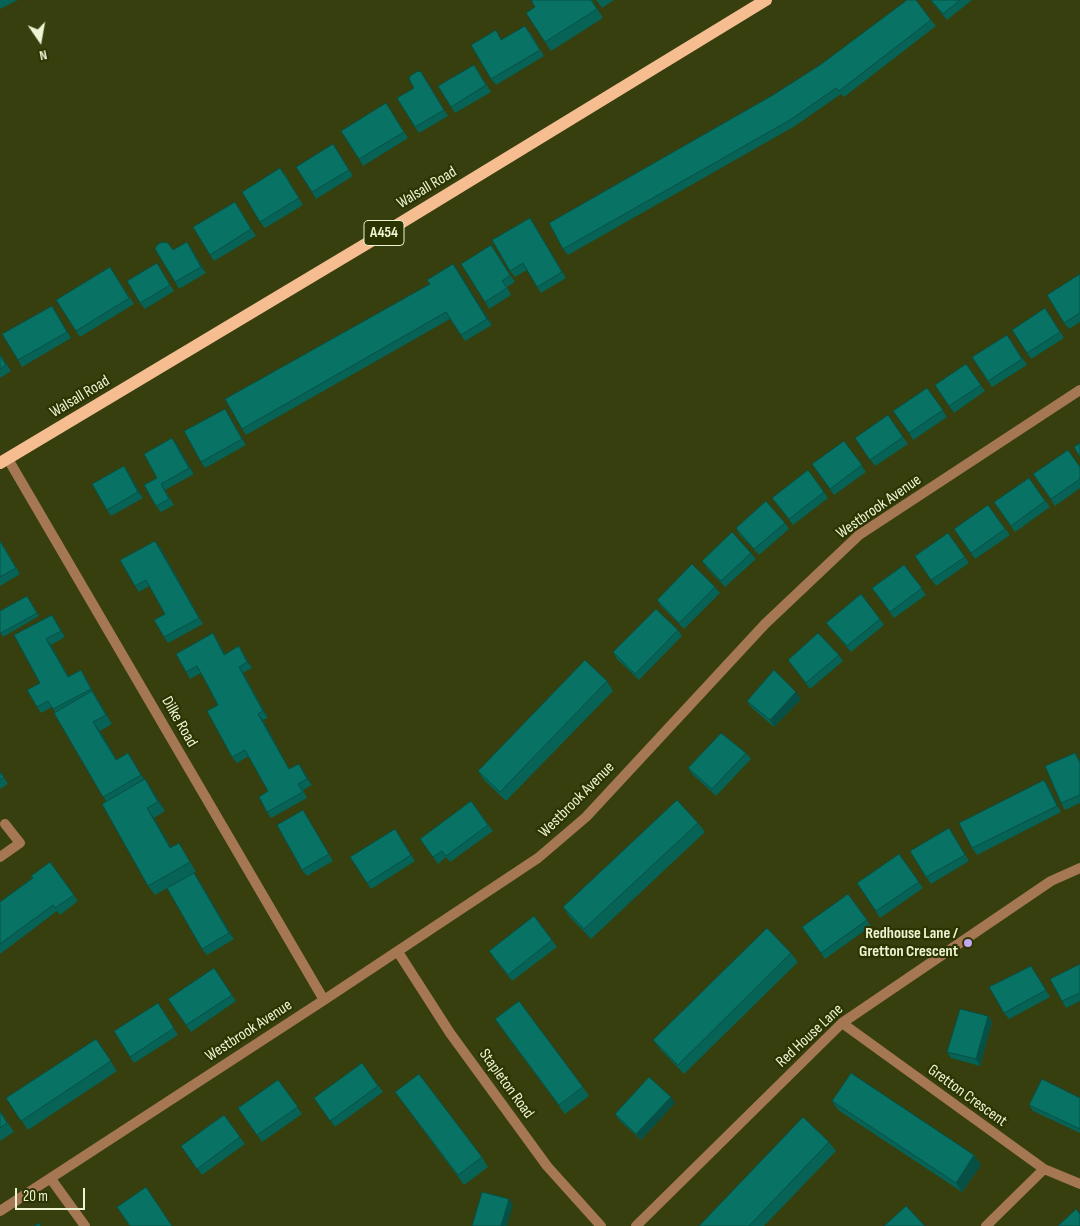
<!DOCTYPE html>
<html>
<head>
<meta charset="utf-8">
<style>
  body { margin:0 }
  #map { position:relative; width:1080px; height:1226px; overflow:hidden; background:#363f0d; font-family:"Sofia Sans Condensed",sans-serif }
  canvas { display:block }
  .north { position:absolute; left:15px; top:15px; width:50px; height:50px; -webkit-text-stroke:4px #2c3401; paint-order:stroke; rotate:168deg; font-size:14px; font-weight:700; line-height:20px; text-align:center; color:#ecf4d3 }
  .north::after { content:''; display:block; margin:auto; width:18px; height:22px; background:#ecf4d3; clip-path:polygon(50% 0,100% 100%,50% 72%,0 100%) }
  .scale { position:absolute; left:15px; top:1188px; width:70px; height:22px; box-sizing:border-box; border:2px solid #ecf4d3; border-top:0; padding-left:6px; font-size:15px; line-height:18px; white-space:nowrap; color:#ecf4d3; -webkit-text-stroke:4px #2c3401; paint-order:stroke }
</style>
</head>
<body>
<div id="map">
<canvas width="1080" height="1226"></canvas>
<div class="north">N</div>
<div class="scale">20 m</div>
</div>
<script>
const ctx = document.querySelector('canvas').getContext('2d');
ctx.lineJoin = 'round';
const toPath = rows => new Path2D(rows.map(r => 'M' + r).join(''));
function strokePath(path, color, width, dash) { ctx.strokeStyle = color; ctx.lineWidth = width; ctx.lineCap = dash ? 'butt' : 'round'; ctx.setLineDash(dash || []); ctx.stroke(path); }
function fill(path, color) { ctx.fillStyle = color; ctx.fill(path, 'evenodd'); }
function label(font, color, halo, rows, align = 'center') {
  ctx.font = font + ' "Sofia Sans Condensed",sans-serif'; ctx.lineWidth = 4.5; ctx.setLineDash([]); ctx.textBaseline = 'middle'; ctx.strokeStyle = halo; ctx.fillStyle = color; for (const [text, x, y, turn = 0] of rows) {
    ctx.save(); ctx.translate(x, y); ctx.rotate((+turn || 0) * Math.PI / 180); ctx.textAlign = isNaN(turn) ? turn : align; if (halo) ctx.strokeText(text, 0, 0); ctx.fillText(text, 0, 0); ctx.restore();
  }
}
strokePath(toPath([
  [8,459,324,1000],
  [0,857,20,843,5,824],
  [398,952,450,1033,547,1166,601,1226],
  [842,1023,1044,1169,1080,1184],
  [51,1179,85,1226],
  [0,1211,324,1000,538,858,586,817,765,624,859,535,1080,390],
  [636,1226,842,1023,1051,881,1080,868],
  [986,1226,1044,1169]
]), '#a57753', 10);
strokePath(toPath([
  [0,463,376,238,766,0]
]), '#f6bd91', 12);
fill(toPath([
  [0,0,18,0,0,9],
  [592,0,603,18,551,51,545,42,535,7],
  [596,0,614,0,602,8],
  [930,0,972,0,947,20],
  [931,20,936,26,844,97,841,94,795,126,568,255,563,249],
  [530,32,544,56,496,85,491,79,502,40],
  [474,65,491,92,455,113,451,107],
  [421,72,448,116,419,133,415,127,414,88],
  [386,103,408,138,363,166,359,159],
  [333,144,353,176,316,199,312,192],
  [285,174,303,205,265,228,260,222],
  [239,208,256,236,214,261,210,255],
  [534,224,566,278,541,293,527,270,515,277,510,271],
  [187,242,206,273,179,289,175,282,173,250],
  [491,245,515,282,507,287,511,295,489,309,485,302],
  [453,264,492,325,465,341,450,319,246,435,242,429,430,284],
  [161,270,174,291,145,309,140,303],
  [114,273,134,304,80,337,76,331],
  [1080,274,1080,322,1069,329,1064,323],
  [56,312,71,338,22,367,18,360],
  [1050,315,1064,338,1031,359,1027,353],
  [1007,335,1027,365,992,387,988,381],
  [0,354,11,371,0,378],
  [966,364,985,391,954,413,935,385],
  [927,388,947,417,913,440,909,433],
  [229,415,246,445,205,468,201,462],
  [888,415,908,444,875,466,855,438],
  [172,438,194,474,165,490,174,505,161,512,156,506,157,478],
  [844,441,866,472,834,495,812,464],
  [1080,467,1080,488,1055,506,1033,474],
  [128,472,143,498,111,516,107,510],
  [1029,478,1050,507,1015,532,994,502],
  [824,492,828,498,793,525,777,504],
  [988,505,1010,535,975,559,954,529],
  [785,523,789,529,759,555,740,535,736,528],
  [948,533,969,563,936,586,915,556],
  [0,540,20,574,0,586],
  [160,547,203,624,168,643,164,637,165,614,149,586,139,592,135,586],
  [751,553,756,559,725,587,706,567,702,561],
  [904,565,926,595,894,618,872,588],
  [715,587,720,593,684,629,661,606,657,600],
  [27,596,39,616,3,637,0,632],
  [52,615,65,637,51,645,69,677,85,677,95,695,112,724,100,731,117,760,128,753,144,779,145,779,151,788,165,811,154,818,171,848,185,853,196,872,194,873,234,939,207,955,202,949,176,883,155,895,148,886,106,801,55,712,52,707,41,713,37,707,40,683,14,635],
  [880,619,884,625,851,652,831,629,826,623],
  [678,630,682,636,639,680,617,659,613,652],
  [217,640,225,654,239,646,243,653,252,668,243,673,268,718,263,720,289,769,299,764,312,785,303,790,307,798,271,818,267,812,268,791,249,756,237,763,232,757,218,705,201,673,190,679,186,672],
  [839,655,843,661,810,689,788,660],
  [607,681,613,691,506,801,484,780,478,771],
  [801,699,774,727,751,707,747,701],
  [746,753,751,759,716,796,692,774,688,768],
  [1075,753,1080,761,1080,803,1065,810,1061,803],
  [0,771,8,784,0,789],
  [1049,787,1061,812,977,855,972,848],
  [471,801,493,831,450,862,446,857,438,864,420,839],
  [307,817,333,861,307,876,302,870],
  [698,823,705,832,591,939,569,916,563,907],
  [953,834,969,861,931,884,926,877],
  [399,835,415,861,371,889,367,883],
  [899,854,923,888,880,918,857,883],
  [50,862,78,901,60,915,57,911,0,954,0,902,32,878],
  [848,894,871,926,825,959,802,927],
  [534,916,557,947,512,981,493,957],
  [791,953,798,962,684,1074,660,1049,653,1040],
  [1080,964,1080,1001,1066,1008,1062,1001],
  [1031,966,1050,997,1009,1019,1004,1013],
  [214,968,236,1001,191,1032,186,1025],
  [158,1003,178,1035,134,1063,130,1057],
  [988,1016,992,1022,980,1066,951,1058,947,1052],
  [502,1029,583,1087,589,1096,565,1114],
  [96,1039,117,1071,28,1130,6,1098],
  [362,1063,383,1092,335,1127,314,1098],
  [278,1080,302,1114,262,1142,238,1108],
  [395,1092,482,1157,488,1167,464,1185],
  [1080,1098,1080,1133,1033,1111,1029,1105],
  [832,1101,981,1165,962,1192,838,1110],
  [675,1103,641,1140,619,1120,615,1114],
  [0,1111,14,1132,0,1141],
  [224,1115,245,1144,202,1175,181,1146],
  [829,1142,836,1151,764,1226,699,1226]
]), '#076356');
fill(toPath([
  [530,218,534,224,566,278,562,272],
  [187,242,191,248,206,273,201,267],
  [453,264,458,270,492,325,487,319],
  [52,306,56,312,71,338,67,332],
  [225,409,229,415,246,445,242,439],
  [172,438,177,444,194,474,189,468],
  [124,466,128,472,143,498,138,492],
  [155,541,160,547,203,624,199,618],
  [52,615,56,621,65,637,61,631],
  [213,633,229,661,224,655],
  [46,639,51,645,72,684,68,677],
  [239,646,243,653,252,668,247,662],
  [239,667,243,673,268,718,263,711],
  [81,670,85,677,95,695,91,689],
  [92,691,99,701,112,724,106,715],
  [796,692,801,699,774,727,770,720],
  [258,714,263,720,293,776,289,769],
  [93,722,100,731,122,769,116,760],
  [128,753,134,762,147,785,141,775],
  [299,764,303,770,312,785,307,779],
  [145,779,151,788,165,811,158,802],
  [1044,780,1049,787,1061,812,1057,806],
  [147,808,154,818,177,857,170,848],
  [194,873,198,879,234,939,229,933],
  [988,1016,992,1022,980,1066,976,1059],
  [671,1097,675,1103,641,1140,636,1134],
  [974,1155,981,1165,962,1192,956,1183],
  [509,1199,513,1205,507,1226,501,1226]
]), '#065046');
const building = toPath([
  [531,0,591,0,597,9,545,42,526,13,535,7,531,0],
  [907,0,916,0,931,20,839,91,836,88,790,120,563,249,549,223,773,95,820,65,907,0],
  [931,0,960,0,943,14,931,0],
  [525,26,540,50,491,79,471,45,496,30,501,40,525,26],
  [474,65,486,85,451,107,438,86,474,65],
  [418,71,421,72,444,110,415,127,397,98,414,88,409,79,410,76,418,71],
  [386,103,404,132,359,159,341,131,386,103],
  [333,144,349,170,312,192,296,167,333,144],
  [280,168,299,198,260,222,242,192,280,168],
  [235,202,251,229,210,255,193,227,235,202],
  [530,218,562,272,537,287,523,263,510,271,492,240,530,218],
  [162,242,168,243,173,250,187,242,201,267,175,282,155,249,157,245,162,242],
  [491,245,510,275,502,281,507,288,485,302,461,264,491,245],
  [157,263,170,285,140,303,127,281,157,263],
  [453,264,487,319,461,335,446,312,242,429,225,399,430,284,427,280,453,264],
  [110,267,129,298,76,331,56,300,110,267],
  [1080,274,1080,313,1064,323,1047,295,1080,274],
  [52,306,67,332,18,360,2,334,52,306],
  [1045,308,1060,332,1027,353,1012,330,1045,308],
  [1007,335,1022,359,988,381,972,357,1007,335],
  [0,355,6,365,0,369,0,355],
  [966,364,981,385,949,406,935,385,966,364],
  [927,388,943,410,909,433,893,411,927,388],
  [225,409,242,439,201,462,184,431,225,409],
  [888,415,903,437,870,460,855,438,888,415],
  [172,438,189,468,161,484,169,499,156,506,144,485,157,478,144,454,172,438],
  [844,441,862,465,830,489,812,464,844,441],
  [1080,443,1080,457,1074,447,1080,443],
  [1068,450,1080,467,1080,479,1051,499,1033,474,1068,450],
  [124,466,138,492,107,510,92,484,124,466],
  [808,470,824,492,789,519,772,498,808,470],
  [1029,478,1045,501,1011,526,994,502,1029,478],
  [766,501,785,523,754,549,736,528,766,501],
  [988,505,1005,529,971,553,954,529,988,505],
  [732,532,751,553,721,581,702,561,732,532],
  [948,533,965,557,931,580,915,556,948,533],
  [0,541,16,568,0,577,0,541],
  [155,541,199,618,164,637,154,620,165,614,146,580,135,586,120,560,155,541],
  [692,564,715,587,679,623,657,600,692,564],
  [904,565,922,588,890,612,872,588,904,565],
  [861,594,880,619,847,646,826,623,861,594],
  [27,596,37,613,1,633,0,632,0,611,27,596],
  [656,609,678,630,635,674,613,652,656,609],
  [52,615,61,631,46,639,68,677,81,670,91,689,53,709,48,701,37,707,27,690,40,683,14,635,52,615],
  [213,633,224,655,239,646,247,662,239,667,263,711,258,714,289,769,299,764,307,779,298,784,303,792,267,812,259,797,268,791,245,750,232,757,207,711,218,705,207,684,197,666,186,672,176,654,213,633],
  [818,633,839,655,806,683,788,660,818,633],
  [585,660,607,681,500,792,478,771,585,660],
  [774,670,796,692,770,720,747,701,774,670],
  [92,691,106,715,93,722,116,760,128,753,141,775,103,797,54,713,92,691],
  [721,733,746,753,712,789,688,768,721,733],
  [1075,753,1080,763,1080,795,1061,803,1045,766,1075,753],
  [0,772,4,777,0,780,0,772],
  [145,779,158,802,147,808,170,848,179,843,190,862,148,886,102,804,145,779],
  [1044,780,1057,806,972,848,959,823,1044,780],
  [677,800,698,823,584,929,563,907,677,800],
  [471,801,488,825,446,856,442,851,433,857,420,839,471,801],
  [303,810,329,854,302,870,277,825,303,810],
  [949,828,965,855,926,877,910,851,949,828],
  [395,829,411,855,367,883,350,857,395,829],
  [899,854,919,882,876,911,857,883,899,854],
  [50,862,74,895,55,908,53,905,0,944,0,902,33,878,31,876,50,862],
  [194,873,229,933,202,949,167,888,194,873],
  [848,894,867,920,821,953,802,927,848,894],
  [534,916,552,940,508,975,489,951,534,916],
  [767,928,791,953,678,1065,653,1040,767,928],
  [1080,964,1080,993,1062,1001,1050,979,1080,964],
  [1031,966,1046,990,1004,1013,989,987,1031,966],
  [214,968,232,995,186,1025,168,999,214,968],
  [519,1001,583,1087,559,1105,495,1019,519,1001],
  [158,1003,174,1028,130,1057,114,1031,158,1003],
  [960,1009,988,1016,976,1059,947,1052,960,1009],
  [96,1039,111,1061,21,1121,6,1098,96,1039],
  [362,1063,378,1086,330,1121,314,1098,362,1063],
  [851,1073,974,1155,956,1183,832,1101,851,1073],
  [419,1074,482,1157,458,1175,395,1092,419,1074],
  [649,1077,671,1097,636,1134,615,1114,649,1077],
  [1042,1079,1080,1098,1080,1129,1029,1105,1042,1079],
  [278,1080,298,1107,257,1135,238,1108,278,1080],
  [0,1111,7,1123,0,1128,0,1111],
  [224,1115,240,1137,197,1169,181,1146,224,1115],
  [803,1117,829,1142,749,1226,699,1226,803,1117],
  [146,1187,172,1226,130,1226,117,1207,146,1187],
  [482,1192,509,1199,501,1226,472,1226,482,1192],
  [906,1206,925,1226,884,1226,906,1206],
  [1076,1209,1080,1214,1080,1226,1058,1226,1076,1209],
  [39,1223,41,1226,34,1226,39,1223]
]);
fill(building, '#087364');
strokePath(building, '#065046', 1);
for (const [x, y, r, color] of [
  [968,943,5,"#c1a8f3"]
]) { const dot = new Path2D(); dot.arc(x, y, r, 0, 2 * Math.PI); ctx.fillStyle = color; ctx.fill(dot); strokePath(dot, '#2c3401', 2); }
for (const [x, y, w] of [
  [384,233,40]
]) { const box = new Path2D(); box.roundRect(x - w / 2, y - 12.5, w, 25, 4); ctx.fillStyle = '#2c3401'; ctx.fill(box); strokePath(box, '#ecf4d3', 1); }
label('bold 15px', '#ecf4d3', null, [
  ["A454",384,233]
]);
label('16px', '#ecf4d3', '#2c3401', [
  ["Walsall Road",427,188,-31],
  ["Walsall Road",80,397,-31],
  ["Westbrook Avenue",879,507,-35],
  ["Dilke Road",179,722,60],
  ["Westbrook Avenue",577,800,-45],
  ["Westbrook Avenue",249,1031,-33],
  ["Red House Lane",810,1036,-43],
  ["Stapleton Road",506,1084,54],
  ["Gretton Crescent",967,1096,36]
]);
label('bold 16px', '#ecf4d3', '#2c3401', [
  ["Redhouse Lane /",958,934],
  ["Gretton Crescent",958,952]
], 'right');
</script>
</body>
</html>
